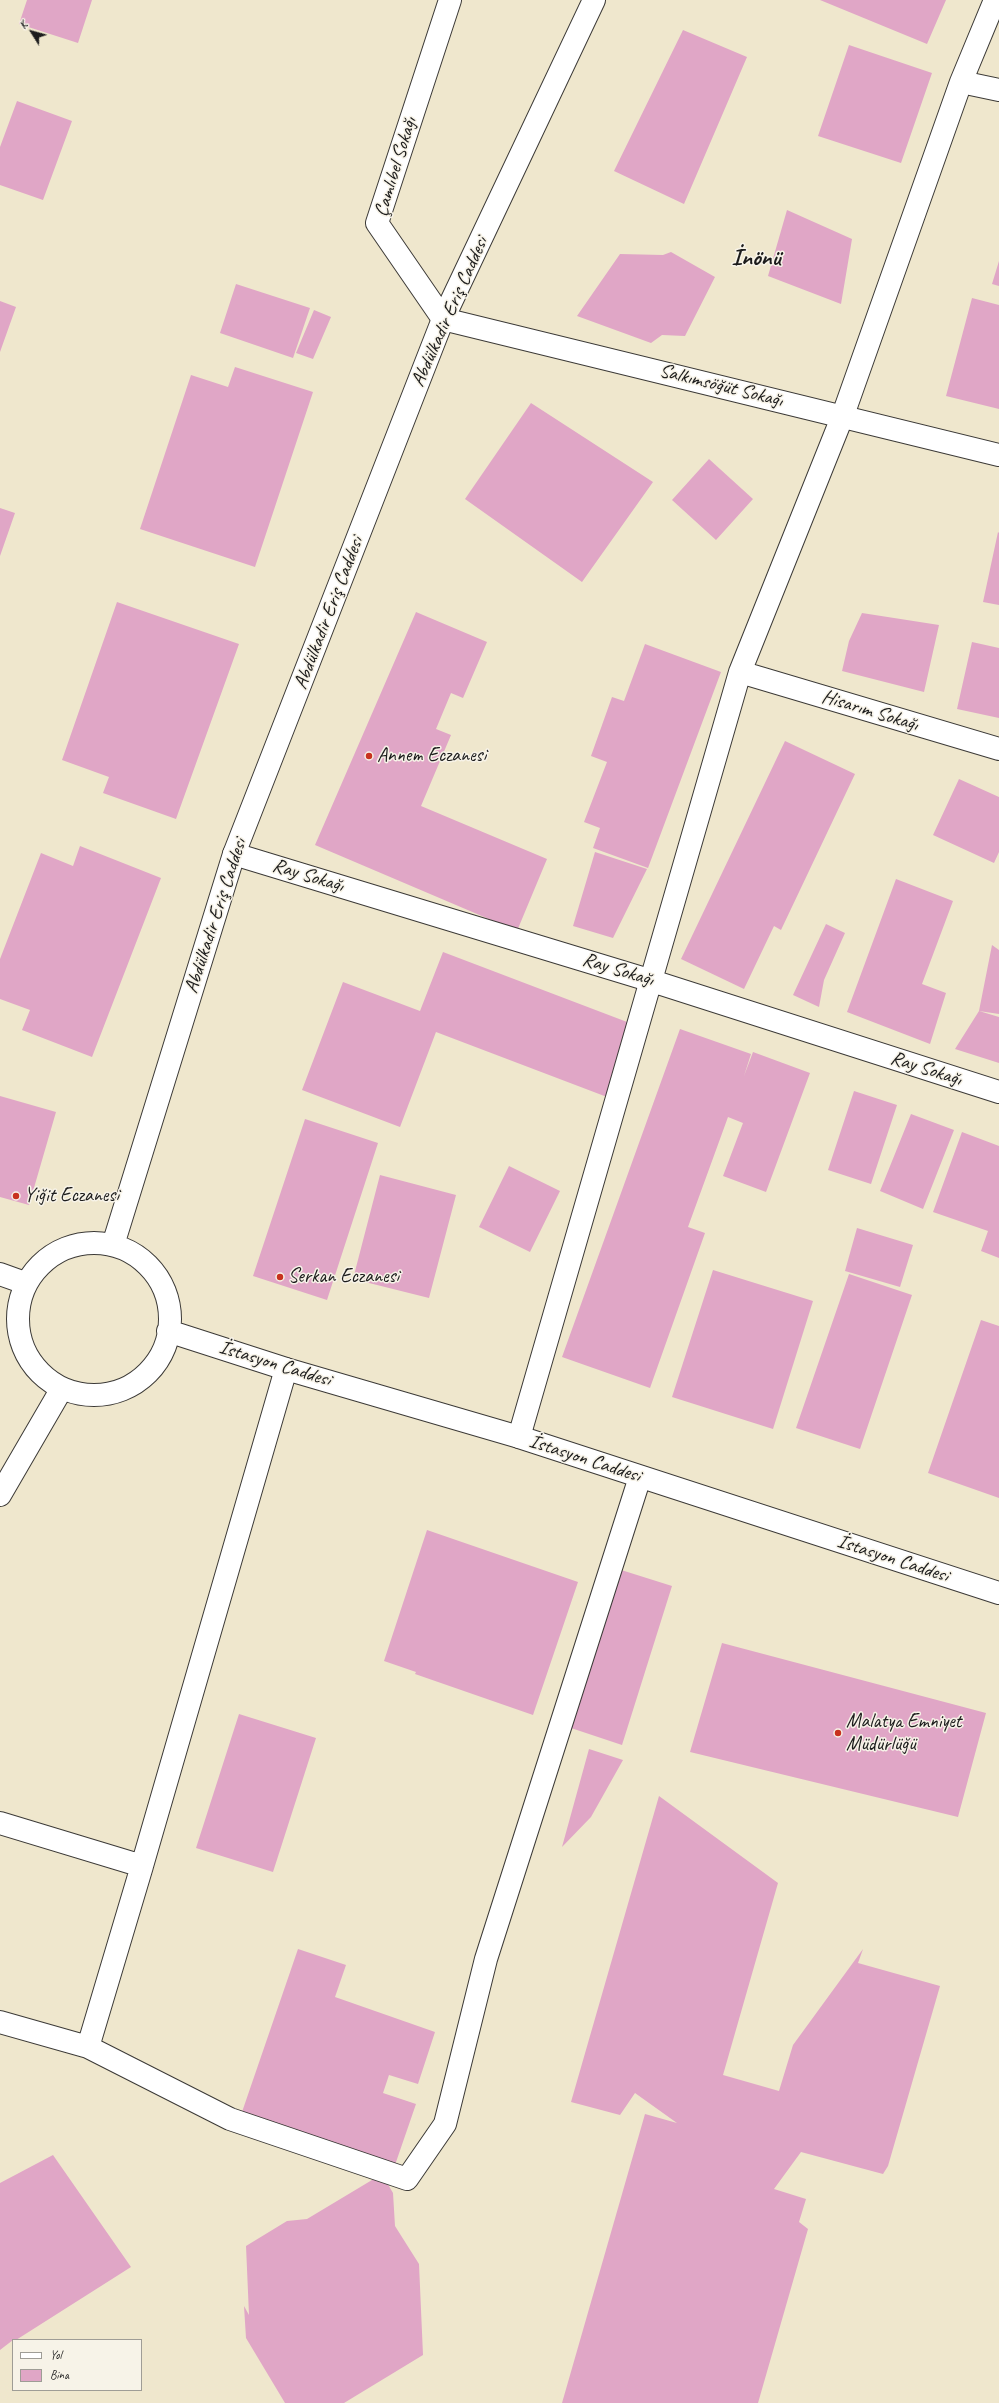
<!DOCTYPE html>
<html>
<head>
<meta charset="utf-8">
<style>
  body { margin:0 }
  #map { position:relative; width:999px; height:2403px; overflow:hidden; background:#efe7cd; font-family:Caveat,sans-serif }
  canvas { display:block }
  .legend { position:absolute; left:12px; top:2339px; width:130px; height:52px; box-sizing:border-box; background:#f7f3e8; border:1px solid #9f9d96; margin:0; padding:5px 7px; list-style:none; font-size:12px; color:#1c1c1c }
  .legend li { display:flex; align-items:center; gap:8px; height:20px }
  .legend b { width:20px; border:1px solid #9f9d96 }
  .north { position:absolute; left:12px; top:12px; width:40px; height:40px; -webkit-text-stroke:3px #f7f3e8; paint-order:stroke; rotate:307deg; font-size:11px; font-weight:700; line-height:16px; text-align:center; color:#1c1c1c }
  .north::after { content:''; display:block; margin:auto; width:14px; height:18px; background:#1c1c1c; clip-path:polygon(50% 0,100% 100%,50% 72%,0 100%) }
</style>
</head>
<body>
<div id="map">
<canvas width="999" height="2403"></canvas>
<ul class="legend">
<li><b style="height:5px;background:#fff"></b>Yol</li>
<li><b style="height:11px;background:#e0a6c6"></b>Bina</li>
</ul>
<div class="north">K</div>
</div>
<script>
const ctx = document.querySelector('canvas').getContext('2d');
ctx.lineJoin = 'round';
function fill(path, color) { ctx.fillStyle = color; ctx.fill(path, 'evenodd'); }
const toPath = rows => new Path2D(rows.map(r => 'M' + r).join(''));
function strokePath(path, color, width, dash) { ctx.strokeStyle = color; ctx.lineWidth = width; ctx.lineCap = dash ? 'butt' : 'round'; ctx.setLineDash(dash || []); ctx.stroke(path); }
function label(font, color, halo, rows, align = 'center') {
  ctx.font = font + ' Caveat,sans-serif'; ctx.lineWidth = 3; ctx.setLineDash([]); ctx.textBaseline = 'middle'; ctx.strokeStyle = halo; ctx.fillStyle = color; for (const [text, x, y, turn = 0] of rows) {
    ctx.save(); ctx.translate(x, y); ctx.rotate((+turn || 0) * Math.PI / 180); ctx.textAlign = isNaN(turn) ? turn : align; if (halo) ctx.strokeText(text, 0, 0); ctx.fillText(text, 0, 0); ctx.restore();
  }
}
fill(toPath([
  [27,0,92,0,78,43,19,24],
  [820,0,946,0,927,44],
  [683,30,747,57,684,204,614,171],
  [849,45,932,73,901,163,818,136],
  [17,101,72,121,43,200,0,185,0,147],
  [787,210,852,239,841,304,768,276],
  [671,252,715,277,685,336,662,335,651,343,577,316,620,254,663,255],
  [999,261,999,286,992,284],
  [236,284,310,308,293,358,220,333],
  [972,298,999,305,999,409,946,396],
  [0,301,16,307,0,352],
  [314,310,331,317,313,359,296,353],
  [235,367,313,392,255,567,140,529,191,375,228,387],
  [531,403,653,482,582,582,465,499],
  [709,459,753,499,716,540,672,500],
  [0,508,15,513,0,556],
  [998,532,999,533,999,605,983,602],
  [117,602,239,644,176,819,103,793,109,777,62,760],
  [416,612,487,642,463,698,451,693,436,729,451,735,421,806,547,859,517,931,315,845],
  [862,613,939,625,924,692,842,671,849,641],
  [972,642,999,648,999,718,957,709],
  [645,644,721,672,648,868,593,848,600,828,584,822,607,762,591,756,612,697,624,701],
  [785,741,855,774,781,930,774,926,744,989,681,959],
  [959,779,999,797,999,852,994,863,933,835],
  [80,846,161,878,92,1057,22,1030,30,1010,0,999,0,959,41,853,73,866],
  [595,852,647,869,613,938,573,926],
  [896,879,953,901,922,984,946,993,930,1044,847,1012],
  [826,924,845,933,824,980,819,1007,793,995],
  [992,945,999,950,999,1014,979,1011,999,1017,999,1063,955,1049,979,1011],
  [443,952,635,1025,607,1097,436,1032,400,1127,302,1090,343,982,420,1011],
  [680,1029,751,1054,744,1076,753,1052,810,1073,766,1192,723,1176,743,1123,728,1117,688,1227,705,1233,650,1388,562,1357],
  [854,1091,897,1105,871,1184,828,1170],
  [0,1096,56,1112,29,1205,0,1197],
  [911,1114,954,1130,923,1209,880,1191],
  [305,1119,378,1143,327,1300,253,1276],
  [962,1132,999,1146,999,1258,981,1251,988,1231,933,1212],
  [509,1166,560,1191,530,1252,479,1227],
  [380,1175,456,1195,429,1298,353,1279],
  [857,1228,913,1245,900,1287,845,1271],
  [713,1270,813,1301,773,1429,672,1397],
  [849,1274,912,1295,860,1449,796,1428],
  [981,1320,999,1326,999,1498,928,1473],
  [427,1530,578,1582,533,1715,415,1674,416,1672,384,1661],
  [618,1569,672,1586,622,1745,568,1727],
  [722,1643,986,1713,958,1817,690,1752],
  [239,1714,316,1738,273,1872,196,1848],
  [589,1749,623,1760,591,1817,562,1847],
  [659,1796,778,1883,723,2075,779,2091,793,2045,863,1949,858,1963,940,1986,888,2166,883,2174,801,2152,774,2189,806,2199,799,2222,808,2229,758,2403,562,2403,645,2114,677,2123,635,2093,620,2115,571,2102],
  [298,1949,346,1965,335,1997,435,2032,418,2084,389,2075,383,2093,416,2104,395,2165,242,2112],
  [53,2155,131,2267,16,2340,13,2340,0,2350,0,2183],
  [383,2176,393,2193,395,2226,419,2264,423,2355,344,2403,285,2403,246,2338,244,2306,249,2315,246,2246,287,2221,307,2219,377,2177]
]), '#e0a6c6');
const street = toPath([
  [450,0,377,223,443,319,999,455],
  [961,82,999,90],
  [740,672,999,749],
  [234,854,652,981,999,1092],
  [0,1274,25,1283],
  [519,1437,740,672,843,415,961,82,995,0],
  [0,1823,142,1866,286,1369],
  [0,2022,88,2047,230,2119,407,2179,445,2124,486,1959,640,1477],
  [88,2047,142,1866]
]);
const secondary = toPath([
  '18 1319a76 76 0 1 1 152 0a76 76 0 1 1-152 0Z',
  [113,1245,234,854,443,319,594,0],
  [168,1331,286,1369,519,1437,999,1593],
  [0,1495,61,1390]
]);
strokePath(street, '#3c3a37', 24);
strokePath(secondary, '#3c3a37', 24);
strokePath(street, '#fff', 22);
strokePath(secondary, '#fff', 22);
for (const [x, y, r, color] of [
  [369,756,4,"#c8321e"],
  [16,1196,4,"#c8321e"],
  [280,1277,4,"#c8321e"],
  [838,1733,4,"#c8321e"]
]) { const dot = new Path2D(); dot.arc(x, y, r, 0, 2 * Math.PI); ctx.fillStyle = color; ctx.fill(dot); strokePath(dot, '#f7f3e8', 1.5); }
label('20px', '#1c1c1c', '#f7f3e8', [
  ["Çamlıbel Sokağı",396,167,-73],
  ["Abdülkadir Eriş Caddesi",450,312,-66],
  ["Salkımsöğüt Sokağı",721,386,14],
  ["Abdülkadir Eriş Caddesi",329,613,-69],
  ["Hisarım Sokağı",870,711,17],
  ["Ray Sokağı",308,876,17],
  ["Abdülkadir Eriş Caddesi",216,916,-72],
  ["Ray Sokağı",618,970,17],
  ["Ray Sokağı",926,1069,18],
  ["İstasyon Caddesi",275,1364,17],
  ["İstasyon Caddesi",585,1459,18],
  ["İstasyon Caddesi",893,1559,18]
]);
label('20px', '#1c1c1c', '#f7f3e8', [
  ["Annem Eczanesi",377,756],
  ["Yiğit Eczanesi",24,1196],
  ["Serkan Eczanesi",288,1277],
  ["Malatya Emniyet",846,1722],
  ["Müdürlüğü",846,1745]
], 'left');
label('bold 24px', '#1c1c1c', '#f7f3e8', [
  ["İnönü",756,259]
]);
</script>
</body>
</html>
